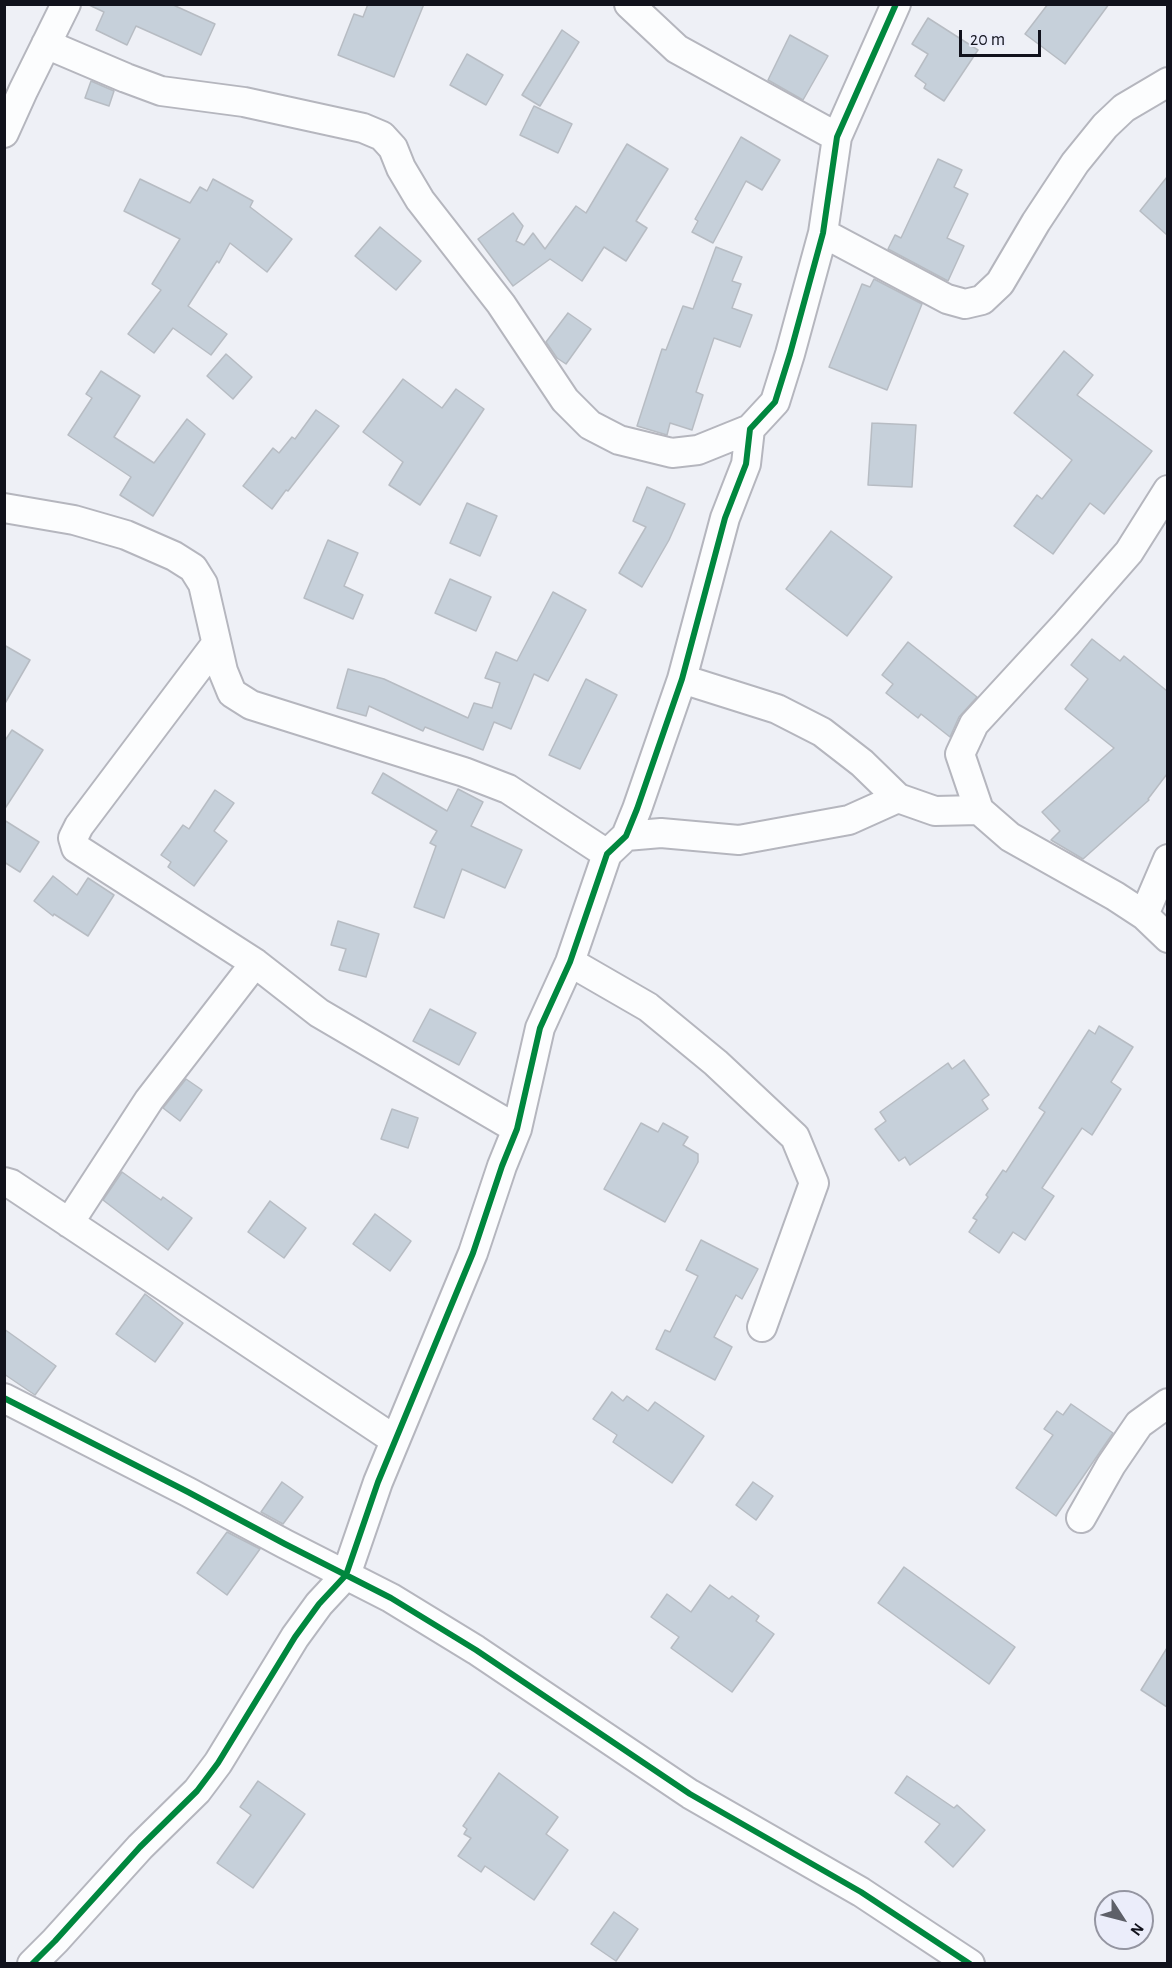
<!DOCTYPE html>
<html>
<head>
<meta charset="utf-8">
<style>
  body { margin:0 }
  #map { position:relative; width:1172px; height:1968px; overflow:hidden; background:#eef0f6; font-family:"Alegreya Sans",sans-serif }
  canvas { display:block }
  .frame { position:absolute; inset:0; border:6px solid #11121c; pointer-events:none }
  .north { position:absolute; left:1094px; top:1890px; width:60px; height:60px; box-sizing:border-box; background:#ebedfa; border:2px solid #9495a1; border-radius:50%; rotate:126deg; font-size:16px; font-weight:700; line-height:24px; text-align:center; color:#11121c }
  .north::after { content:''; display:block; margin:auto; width:21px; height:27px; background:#5e6068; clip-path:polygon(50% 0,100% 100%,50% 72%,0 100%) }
  .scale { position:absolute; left:959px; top:30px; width:82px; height:27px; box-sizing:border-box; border:3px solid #11121c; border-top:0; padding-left:8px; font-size:18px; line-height:21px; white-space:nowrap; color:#11121c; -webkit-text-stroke:4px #ebedfa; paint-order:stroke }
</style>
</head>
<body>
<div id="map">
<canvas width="1172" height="1968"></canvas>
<div class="frame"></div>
<div class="north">N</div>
<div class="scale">20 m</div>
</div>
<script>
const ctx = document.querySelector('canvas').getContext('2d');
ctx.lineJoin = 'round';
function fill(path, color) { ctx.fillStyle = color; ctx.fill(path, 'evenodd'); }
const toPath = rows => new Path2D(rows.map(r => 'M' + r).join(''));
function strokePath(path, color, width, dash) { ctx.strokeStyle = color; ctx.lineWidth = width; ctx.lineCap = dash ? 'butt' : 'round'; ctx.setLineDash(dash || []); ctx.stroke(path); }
const building = toPath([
  [87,4,171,4,215,24,201,55,136,26,127,45,96,30,104,12,87,4],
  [368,4,424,4,394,77,338,55,354,14,363,17,368,4],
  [1048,4,1109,4,1065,64,1025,34,1048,4],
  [928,18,978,50,944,101,924,88,926,84,915,76,928,54,912,44,928,18],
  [562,30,579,42,540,106,522,95,562,30],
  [790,35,828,56,803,100,768,80,790,35],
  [467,54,503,75,486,105,450,85,467,54],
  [91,81,114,91,109,106,85,98,91,81],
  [534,106,572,124,558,153,520,135,534,106],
  [741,137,780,160,762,190,746,181,713,243,692,232,698,221,695,219,741,137],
  [627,144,668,169,636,221,647,228,626,261,604,247,582,281,550,259,513,286,478,239,513,213,523,226,516,241,524,245,533,233,545,249,576,206,586,213,627,144],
  [938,159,962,170,954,187,968,194,947,238,964,246,948,281,888,249,895,235,901,238,938,159],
  [1167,177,1167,235,1140,211,1167,177],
  [140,179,190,203,200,187,207,191,213,179,253,201,250,207,292,239,267,272,230,243,219,263,217,261,188,306,227,334,211,355,173,328,154,353,128,334,161,290,152,284,180,239,124,211,140,179],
  [380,227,421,261,396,290,355,256,380,227],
  [716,247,742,257,732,281,741,284,732,308,752,315,740,347,714,338,696,392,703,395,692,430,670,423,667,435,637,426,662,349,666,350,683,306,693,309,716,247],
  [874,279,922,304,887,390,829,367,862,284,870,287,874,279],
  [568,313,591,329,566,364,557,358,546,342,568,313],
  [1064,351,1093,375,1077,395,1152,451,1104,514,1090,503,1053,554,1014,526,1037,495,1042,499,1072,460,1014,413,1064,351],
  [226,354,252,377,233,399,207,376,226,354],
  [101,371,140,396,114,437,154,463,187,419,205,434,153,516,120,495,131,477,68,435,92,398,86,394,101,371],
  [403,379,442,408,456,389,484,409,420,505,389,485,403,462,363,432,403,379],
  [316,410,339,426,288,491,286,490,272,509,243,486,273,448,279,453,292,437,295,439,316,410],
  [872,423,916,425,912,487,868,485,872,423],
  [647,487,685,504,669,540,642,587,619,573,646,527,633,521,647,487],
  [467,503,497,516,480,556,450,543,467,503],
  [831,531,892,577,847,636,786,589,831,531],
  [328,540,358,553,344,586,363,595,353,619,304,598,328,540],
  [450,579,491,597,476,631,435,613,450,579],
  [553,592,586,610,548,681,534,674,511,729,494,722,483,750,425,727,423,731,369,706,366,716,337,708,348,669,384,679,468,718,474,703,492,708,500,683,485,678,496,652,517,661,553,592],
  [1092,639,1120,661,1124,656,1167,691,1167,774,1148,799,1149,800,1083,859,1051,840,1060,831,1042,812,1114,748,1065,709,1088,679,1071,665,1092,639],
  [908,642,977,697,959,717,950,737,921,714,918,718,886,693,893,684,882,675,908,642],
  [4,645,30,660,4,705,4,645],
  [586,679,617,695,580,769,549,755,586,679],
  [12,730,43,750,4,810,4,742,12,730],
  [383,773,447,811,458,789,483,802,471,826,522,850,505,888,462,869,444,918,414,907,436,846,430,843,437,831,372,793,383,773],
  [215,790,234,803,214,831,227,841,194,886,168,867,171,862,161,855,183,825,189,829,215,790],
  [4,820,39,842,20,872,4,862,4,820],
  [53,876,77,895,88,878,114,895,88,936,54,914,53,916,34,901,53,876],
  [338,921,379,934,366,977,339,970,346,949,331,945,338,921],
  [430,1009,476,1033,459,1065,413,1041,430,1009],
  [1099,1026,1133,1047,1111,1082,1121,1089,1092,1135,1082,1128,1042,1188,1054,1196,1025,1240,1013,1232,999,1253,969,1232,977,1220,973,1218,988,1197,986,1195,1003,1170,1006,1172,1045,1112,1039,1108,1089,1030,1095,1034,1099,1026],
  [964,1060,989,1095,982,1100,988,1109,910,1165,905,1157,899,1161,875,1129,886,1121,880,1112,948,1063,952,1069,964,1060],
  [186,1079,202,1090,180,1121,163,1108,186,1079],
  [392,1109,418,1118,408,1148,381,1139,392,1109],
  [641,1123,658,1132,663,1123,688,1137,683,1145,698,1154,698,1162,665,1222,604,1189,641,1123],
  [122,1172,161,1200,163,1197,192,1218,168,1250,103,1200,122,1172],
  [270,1201,306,1228,284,1258,248,1232,270,1201],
  [375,1214,411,1241,390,1271,353,1244,375,1214],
  [701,1240,758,1269,742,1299,736,1295,714,1337,732,1347,715,1380,656,1349,665,1330,670,1332,698,1276,686,1270,701,1240],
  [145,1294,183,1323,155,1362,116,1334,145,1294],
  [4,1329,56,1366,35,1395,4,1374,4,1329],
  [612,1392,623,1401,627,1396,648,1411,655,1402,704,1436,672,1483,613,1442,617,1435,593,1419,612,1392],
  [1071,1404,1113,1433,1056,1516,1016,1488,1053,1435,1044,1429,1057,1411,1063,1415,1071,1404],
  [282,1482,303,1497,283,1524,261,1512,282,1482],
  [753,1482,773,1496,756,1520,736,1505,753,1482],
  [227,1532,260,1549,227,1595,197,1573,227,1532],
  [904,1567,1015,1647,989,1684,878,1603,904,1567],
  [710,1585,729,1599,732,1596,759,1616,756,1621,774,1634,732,1692,671,1648,679,1637,651,1617,667,1594,691,1612,710,1585],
  [1167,1648,1167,1707,1141,1690,1167,1648],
  [499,1773,558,1817,546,1834,568,1850,534,1900,485,1866,481,1872,458,1856,471,1838,464,1834,467,1829,463,1826,499,1773],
  [907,1776,954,1808,957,1805,985,1830,953,1867,925,1842,940,1824,895,1793,907,1776],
  [258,1781,305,1814,253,1888,217,1863,251,1815,240,1807,258,1781],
  [614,1912,638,1929,616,1961,591,1944,614,1912]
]);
fill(building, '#c6d0da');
strokePath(building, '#b7bcc3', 1.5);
const minor = toPath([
  [629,4,677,49,837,137],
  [46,44,126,78,161,91,244,102,363,128,382,136,393,148,401,168,420,200,501,304,565,400,590,425,619,440,672,453,698,450,750,429],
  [4,133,23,91,66,4],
  [823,233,947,299,965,304,982,300,1000,283,1036,222,1075,163,1105,126,1124,108,1168,82],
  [1168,490,1129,552,1066,624,974,724,960,754,979,810,1010,837,1115,896,1144,915,1168,938],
  [4,508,74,520,126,535,174,556,193,568,203,584,223,671,232,693,251,705,464,772,508,789,607,854],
  [216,644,79,826,73,838,76,848,255,963,319,1013,517,1129],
  [682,679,777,709,822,732,862,763,898,798,935,811,979,810],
  [626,836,661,833,739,840,849,820,898,798],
  [1144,915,1168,859],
  [570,962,648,1007,716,1063,795,1137,814,1183,762,1327],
  [4,1182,11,1184,395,1440],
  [69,1223,149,1100,255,963],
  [4,1398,188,1492,285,1544,391,1598,476,1650,690,1794,861,1892,970,1964],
  [1081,1518,1111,1465,1139,1424,1168,1403],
  [32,1964,55,1941,140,1847,197,1791,218,1763,295,1637,319,1604,346,1575,378,1482,473,1253,502,1166,517,1129,540,1028,570,962,607,854,626,836,637,809,682,679,725,518,746,464,750,429,775,402,790,354,823,233,837,137,896,4]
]);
strokePath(minor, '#b5b6be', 32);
strokePath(minor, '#fcfdfe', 28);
strokePath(toPath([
  [4,1398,188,1492,285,1544,391,1598,476,1650,690,1794,861,1892,970,1964],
  [32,1964,55,1941,140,1847,197,1791,218,1763,295,1637,319,1604,346,1575,378,1482,473,1253,502,1166,517,1129,540,1028,570,962,607,854,626,836,637,809,682,679,725,518,746,464,750,429,775,402,790,354,823,233,837,137,896,4]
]), '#00873e', 6);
</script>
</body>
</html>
